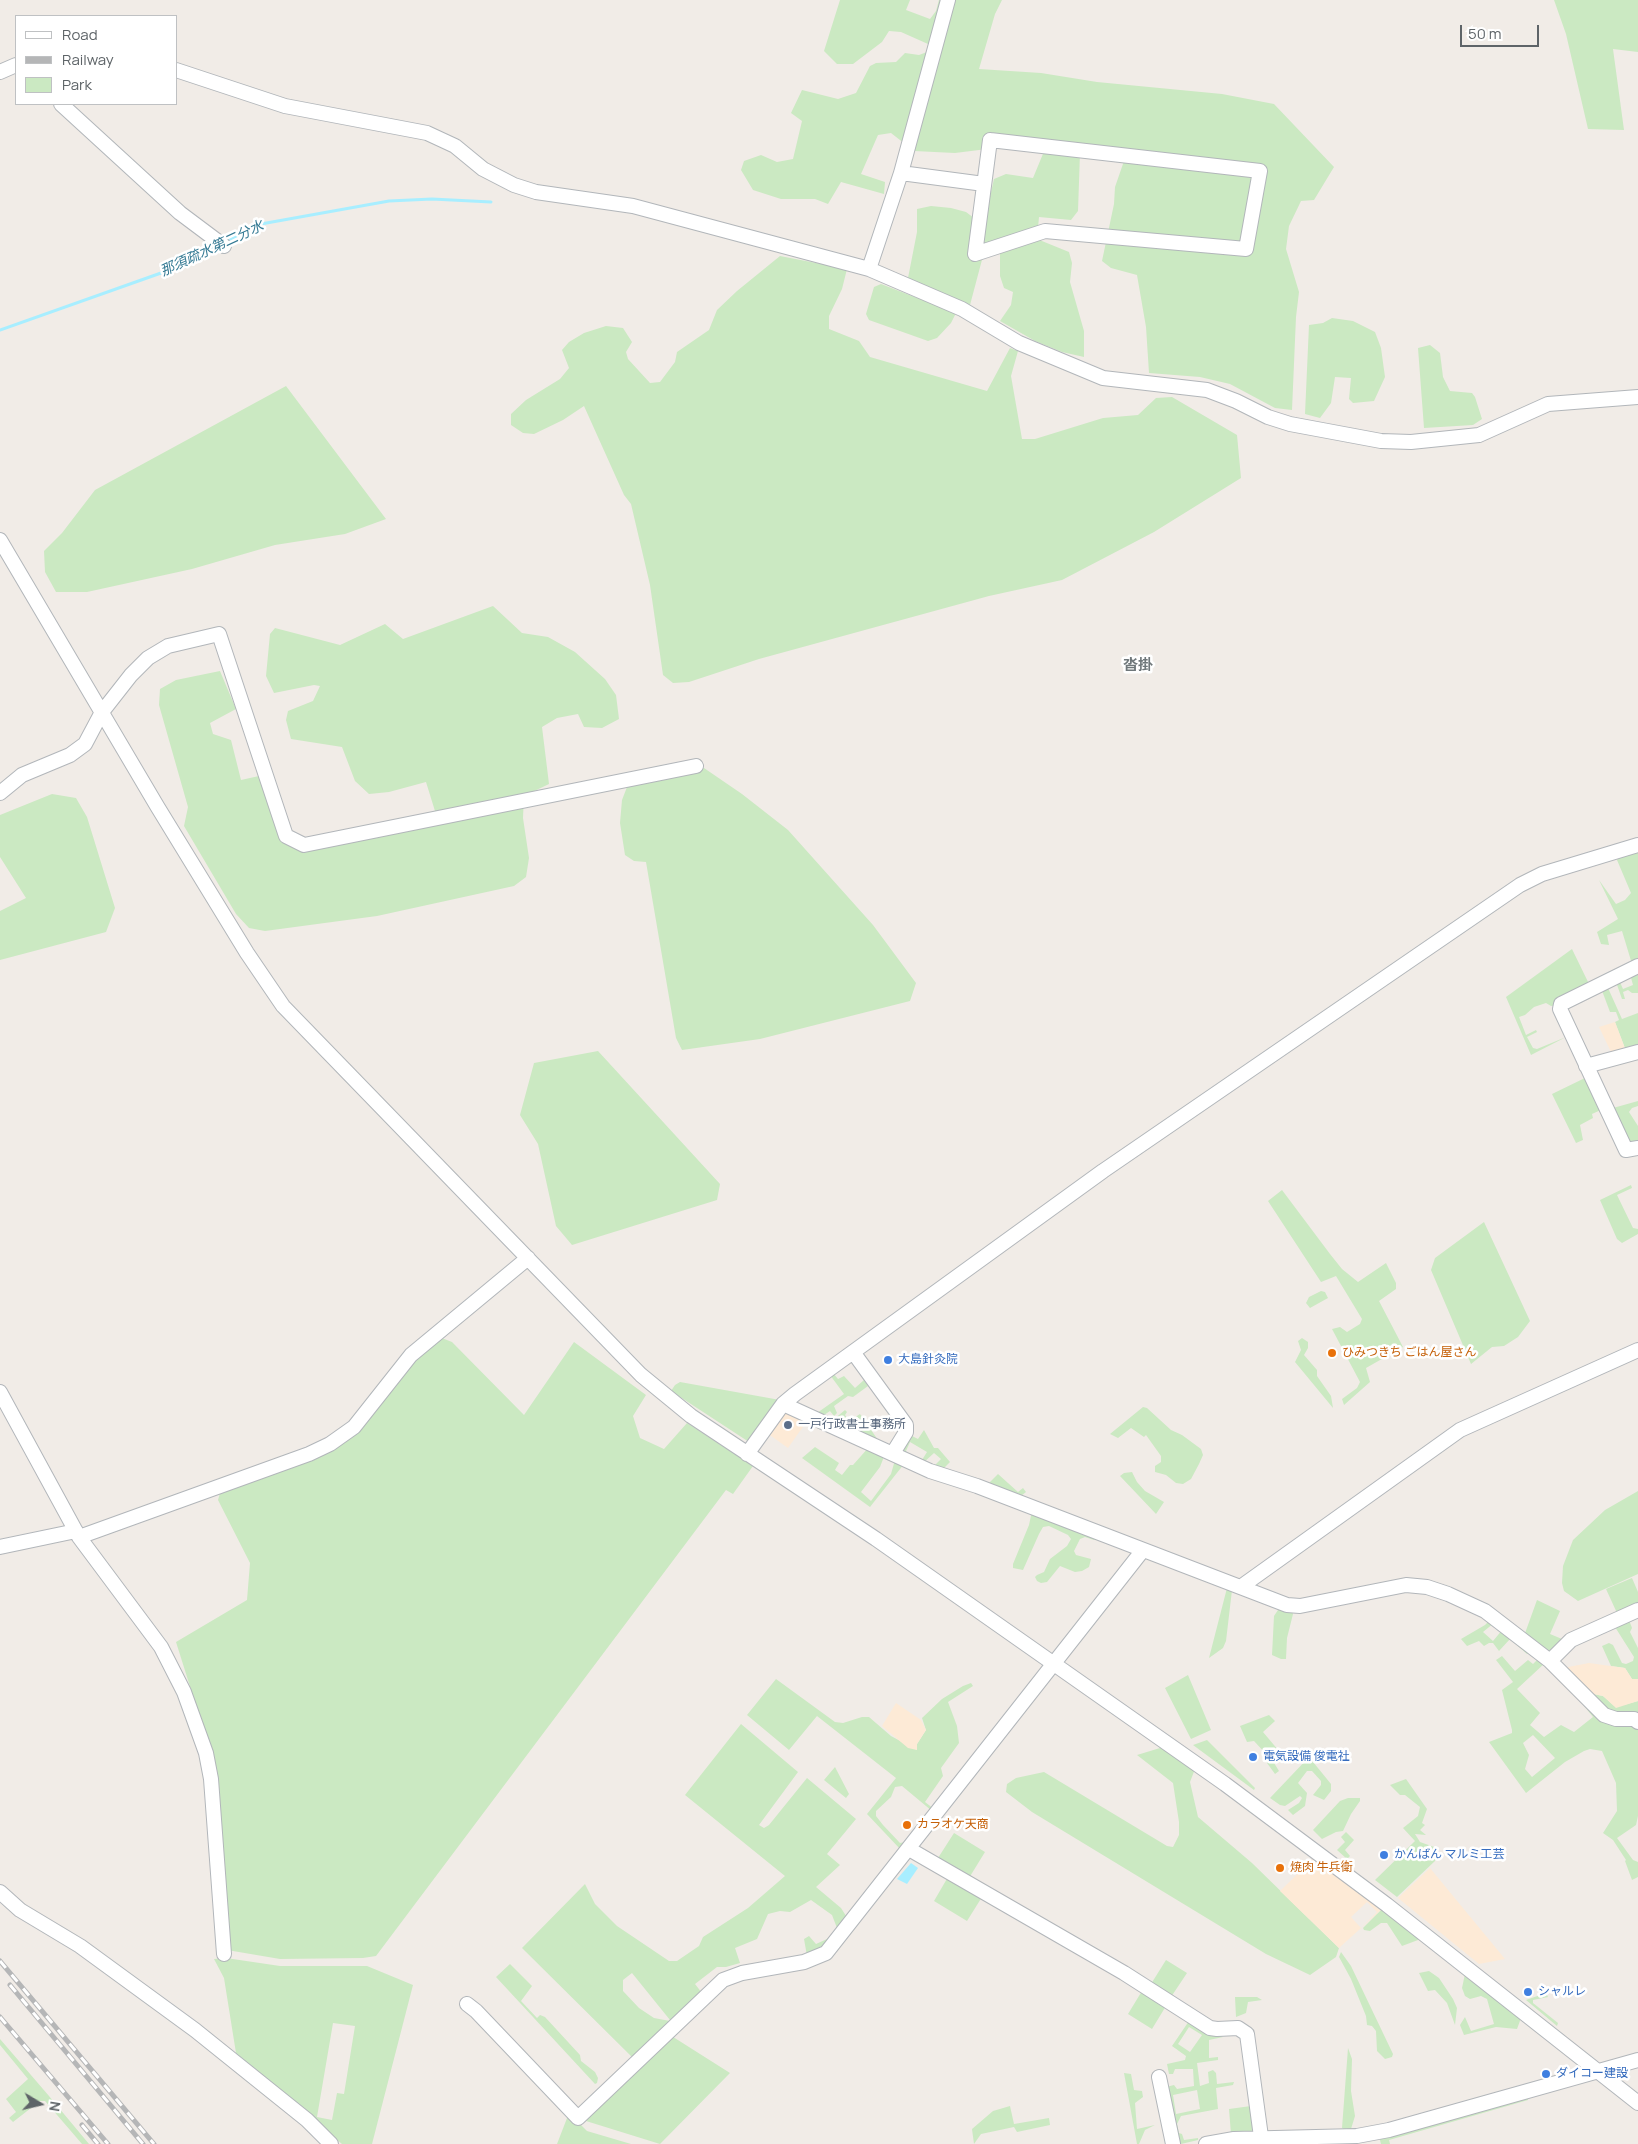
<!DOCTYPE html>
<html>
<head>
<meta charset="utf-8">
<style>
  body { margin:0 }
  #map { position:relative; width:1638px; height:2144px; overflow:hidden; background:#f1ece7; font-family:Manrope,sans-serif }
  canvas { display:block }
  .legend { position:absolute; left:15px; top:15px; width:162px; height:90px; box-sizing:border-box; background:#fff; border:1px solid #bfc1c3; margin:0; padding:6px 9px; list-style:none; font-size:15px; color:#5e6468 }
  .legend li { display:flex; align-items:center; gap:10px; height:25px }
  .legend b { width:25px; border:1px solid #bfc1c3 }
  .north { position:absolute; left:15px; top:2079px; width:50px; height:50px; -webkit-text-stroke:4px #fff; paint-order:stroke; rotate:99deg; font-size:14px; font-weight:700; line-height:20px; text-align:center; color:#5e6468 }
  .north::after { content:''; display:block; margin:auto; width:18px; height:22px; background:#5e6468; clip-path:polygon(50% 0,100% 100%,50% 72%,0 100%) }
  .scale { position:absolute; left:1460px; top:25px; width:79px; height:22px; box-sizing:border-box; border:2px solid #5e6468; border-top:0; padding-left:6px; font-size:15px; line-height:18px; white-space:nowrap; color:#5e6468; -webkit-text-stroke:4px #fff; paint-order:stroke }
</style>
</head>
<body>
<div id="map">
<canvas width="1638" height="2144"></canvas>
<ul class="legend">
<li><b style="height:6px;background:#fff"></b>Road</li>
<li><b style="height:6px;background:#b5b6b7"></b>Railway</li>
<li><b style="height:14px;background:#cbe9c2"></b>Park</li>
</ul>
<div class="north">N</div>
<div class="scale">50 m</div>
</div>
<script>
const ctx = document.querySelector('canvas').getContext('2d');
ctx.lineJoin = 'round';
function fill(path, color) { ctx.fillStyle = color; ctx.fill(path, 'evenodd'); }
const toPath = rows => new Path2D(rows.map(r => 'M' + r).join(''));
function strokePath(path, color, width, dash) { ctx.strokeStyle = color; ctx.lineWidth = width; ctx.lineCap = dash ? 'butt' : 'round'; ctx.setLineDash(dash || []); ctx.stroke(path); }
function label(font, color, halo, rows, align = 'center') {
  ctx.font = font + ' Manrope,"Noto Sans JP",sans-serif'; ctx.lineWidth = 5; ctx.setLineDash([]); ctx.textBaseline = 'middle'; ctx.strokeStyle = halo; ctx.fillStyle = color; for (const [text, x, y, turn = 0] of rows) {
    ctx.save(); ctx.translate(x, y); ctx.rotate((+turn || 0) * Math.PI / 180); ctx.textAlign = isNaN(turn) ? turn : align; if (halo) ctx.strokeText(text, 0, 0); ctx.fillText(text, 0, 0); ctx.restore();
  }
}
fill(toPath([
  [840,0,910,0,906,10,930,19,936,11,939,0,1002,0,995,14,979,69,1041,73,1097,82,1222,94,1274,104,1334,167,1314,200,1301,201,1289,226,1286,249,1299,292,1296,317,1292,410,1275,408,1230,384,1200,377,1149,373,1146,327,1137,275,1111,268,1102,261,1114,204,1115,187,1124,161,1080,153,1078,211,1071,220,1039,217,1037,239,1069,252,1072,263,1070,282,1084,331,1084,357,1062,352,1035,341,1000,321,1011,305,1013,292,1004,288,1000,276,1000,252,983,256,970,305,908,278,917,232,917,209,931,206,951,208,966,212,974,218,986,214,994,179,1006,174,1033,178,1045,149,1035,143,955,153,914,151,891,133,878,135,861,174,885,182,884,194,841,182,828,204,815,199,781,199,753,190,741,170,744,161,761,155,777,162,793,159,802,121,791,113,802,90,838,99,856,93,870,66,876,63,896,62,905,53,919,55,927,52,928,44,901,32,889,31,882,42,853,64,837,64,824,51],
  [1554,0,1638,0,1638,52,1613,49,1624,130,1588,129,1566,34],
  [780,256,847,269,842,289,829,316,829,329,859,341,870,357,987,391,1010,348,1018,351,1011,376,1022,439,1035,439,1103,418,1138,415,1156,398,1172,397,1237,435,1241,478,1154,532,1062,580,989,596,759,659,689,682,673,683,663,675,650,585,631,504,624,495,584,406,563,420,534,434,523,433,511,425,511,414,526,400,560,379,569,368,562,350,569,342,584,333,606,326,623,328,632,342,626,352,628,359,650,383,660,382,675,362,677,352,709,330,717,310,737,291],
  [881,284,956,313,951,323,937,338,928,341,869,320,866,314,874,287],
  [1332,318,1353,321,1375,332,1381,348,1385,377,1374,401,1353,403,1349,399,1351,378,1335,377,1331,403,1320,418,1305,414,1309,325,1323,323],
  [1430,345,1440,353,1443,377,1450,391,1472,393,1475,397,1482,419,1473,425,1424,428,1418,348],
  [286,386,386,519,345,534,275,545,192,569,87,592,56,592,45,572,44,551,62,533,95,490],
  [493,606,522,633,548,637,575,652,605,679,616,695,619,719,602,728,584,727,578,714,557,718,542,727,549,784,524,796,523,818,529,858,526,877,514,886,377,916,265,931,249,928,236,914,184,826,188,807,159,705,160,689,176,680,220,671,236,709,210,723,213,734,231,740,241,780,259,776,282,841,439,824,426,782,389,792,369,794,355,781,342,747,291,739,286,720,288,711,313,701,320,686,314,685,274,693,266,676,270,634,275,628,340,645,385,624,403,639],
  [704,768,742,794,788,830,873,925,916,983,910,1001,760,1039,682,1050,676,1038,646,862,634,861,625,855,620,823,622,800,627,787],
  [52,794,76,798,87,817,115,908,106,932,0,960,0,911,26,898,0,857,0,815],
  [1638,848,1638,962,1632,964,1622,931,1607,935,1609,945,1601,944,1597,932,1618,919,1599,880,1616,904,1625,900,1631,893,1617,860,1620,855],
  [1572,949,1590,986,1565,1004,1551,1006,1546,1003,1534,1007,1525,1015,1519,1017,1526,1035,1536,1030,1537,1032,1527,1037,1533,1048,1537,1049,1566,1037,1531,1055,1506,997],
  [1638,971,1638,993,1632,993,1628,990,1623,992,1625,999,1622,999,1616,982,1619,980,1623,989,1633,985,1630,974],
  [1601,988,1608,988,1622,1019,1638,1013,1638,1048,1626,1051,1615,1022,1619,1020,1616,1012,1610,1012],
  [598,1051,720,1184,717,1200,572,1245,556,1226,538,1144,520,1115,534,1063],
  [1587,1077,1603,1109,1592,1114,1593,1118,1580,1125,1583,1140,1576,1143,1552,1094],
  [1638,1101,1638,1106,1632,1108,1629,1112,1638,1126,1638,1144,1628,1145,1613,1108],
  [1631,1185,1632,1188,1617,1195,1633,1228,1638,1229,1638,1234,1622,1243,1617,1239,1600,1200],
  [1282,1190,1330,1254,1342,1269,1358,1282,1386,1263,1396,1283,1396,1289,1379,1301,1403,1347,1366,1368,1370,1382,1344,1405,1342,1399,1357,1388,1360,1382,1332,1329,1340,1327,1347,1332,1360,1324,1362,1319,1336,1276,1321,1282,1268,1201],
  [1484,1222,1530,1321,1518,1337,1504,1346,1492,1347,1471,1364,1431,1270,1435,1258],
  [1321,1291,1325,1292,1328,1298,1310,1308,1306,1303,1309,1297],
  [434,1335,452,1342,524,1415,574,1342,646,1395,633,1416,640,1438,664,1449,687,1423,753,1466,733,1494,726,1490,376,1956,363,1958,280,1959,227,1950,210,1750,176,1642,247,1600,250,1563,218,1500,222,1486,330,1444],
  [1302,1338,1308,1342,1308,1348,1304,1355,1317,1370,1317,1376,1331,1396,1333,1408,1295,1362,1301,1350,1298,1341],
  [833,1373,838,1379,844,1376,855,1388,864,1380,868,1386,853,1397,848,1396,834,1406,837,1413,834,1416,830,1411,824,1415,817,1413,844,1394,830,1375],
  [680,1382,780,1400,749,1442,671,1391,675,1385],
  [1143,1407,1147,1408,1171,1430,1182,1435,1201,1449,1203,1455,1199,1464,1191,1479,1183,1484,1176,1483,1166,1475,1155,1472,1155,1466,1161,1462,1161,1456,1146,1435,1144,1437,1131,1428,1118,1438,1110,1434],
  [845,1410,847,1412,845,1415,849,1421,860,1414,878,1440,833,1420],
  [924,1430,934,1448,938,1448,950,1462,941,1471,932,1468,941,1459,934,1453,922,1464,906,1457,902,1451,910,1435,918,1439],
  [910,1442,927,1452,922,1460,909,1456,906,1451],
  [815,1447,839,1463,835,1470,842,1475,850,1465,853,1465,869,1447,885,1454,880,1467,861,1492,871,1501,891,1474,895,1460,904,1464,870,1507,802,1458],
  [1132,1472,1137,1482,1145,1491,1164,1502,1156,1514,1120,1476,1124,1473],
  [998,1474,1018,1492,1023,1488,1026,1492,1021,1496,989,1483],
  [1638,1491,1638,1574,1578,1601,1564,1591,1562,1583,1563,1566,1573,1540,1605,1510],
  [1032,1511,1097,1538,1094,1540,1085,1537,1080,1539,1074,1551,1076,1555,1091,1559,1089,1567,1082,1571,1075,1572,1060,1566,1047,1582,1041,1583,1037,1581,1035,1577,1037,1575,1044,1572,1050,1559,1067,1546,1071,1539,1068,1535,1049,1526,1043,1527,1039,1534,1023,1570,1013,1568,1013,1564,1029,1525],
  [1632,1578,1638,1592,1638,1603,1617,1613,1606,1589],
  [1227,1588,1232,1590,1226,1641,1223,1648,1209,1658],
  [1537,1600,1560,1611,1550,1634,1562,1639,1548,1654,1524,1636],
  [1280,1607,1291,1609,1293,1614,1287,1638,1286,1659,1281,1659,1272,1655,1274,1616],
  [1629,1620,1632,1628,1630,1632,1638,1648,1638,1679,1632,1679,1625,1668,1611,1666,1602,1646,1609,1643,1613,1645,1622,1663,1626,1664,1633,1661,1634,1657,1615,1627],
  [1489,1621,1494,1623,1483,1632,1493,1641,1503,1629,1531,1651,1527,1654,1510,1639,1499,1651,1493,1643,1489,1643,1484,1646,1479,1641,1467,1646,1461,1639,1485,1625],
  [1502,1656,1515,1671,1528,1660,1533,1664,1539,1658,1545,1663,1517,1689,1540,1713,1530,1725,1544,1737,1561,1725,1574,1732,1593,1717,1577,1697,1584,1692,1603,1696,1616,1707,1638,1701,1638,1816,1636,1825,1617,1838,1633,1860,1638,1862,1638,1877,1632,1880,1625,1861,1626,1860,1613,1840,1603,1833,1617,1811,1616,1783,1602,1751,1590,1749,1584,1751,1565,1762,1526,1793,1489,1742,1512,1733,1512,1730,1502,1690,1513,1682,1496,1660],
  [1533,1735,1555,1758,1532,1777,1525,1769,1529,1755,1523,1743],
  [1188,1675,1211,1730,1191,1739,1165,1688],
  [776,1679,835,1722,843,1723,862,1717,869,1717,891,1736,917,1750,917,1744,926,1730,922,1718,942,1699,963,1686,971,1683,973,1686,948,1702,957,1726,959,1743,941,1768,943,1776,925,1802,934,1809,932,1811,902,1786,895,1787,891,1797,876,1811,876,1816,883,1825,900,1843,905,1842,901,1850,867,1814,896,1778,817,1716,789,1750,747,1715],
  [1269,1715,1275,1721,1263,1732,1279,1751,1271,1758,1279,1771,1275,1774,1267,1763,1267,1755,1254,1741,1247,1742,1240,1726],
  [741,1724,798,1772,759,1825,764,1828,769,1825,807,1778,856,1819,827,1854,840,1865,816,1887,841,1908,848,1919,825,1950,807,1956,804,1939,809,1936,816,1944,827,1939,837,1928,832,1915,811,1900,790,1912,780,1911,768,1914,757,1939,735,1948,740,1963,726,1967,717,1967,695,1984,702,1993,635,2060,522,1948,585,1884,595,1904,617,1926,669,1961,677,1961,699,1946,703,1937,748,1908,785,1876,685,1795],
  [632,1973,670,2020,670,2021,654,2018,639,2008,623,1991,623,1980],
  [1207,1740,1255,1788,1254,1790,1193,1745],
  [1160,1748,1166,1748,1195,1769,1190,1782,1198,1817,1252,1863,1339,1948,1336,1957,1310,1975,1266,1954,1032,1812,1006,1792,1007,1784,1016,1778,1044,1772,1167,1846,1173,1847,1179,1835,1179,1822,1173,1783,1137,1755],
  [1309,1757,1331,1784,1331,1791,1324,1800,1313,1795,1321,1785,1321,1781,1312,1771,1307,1771,1298,1783,1307,1793,1305,1806,1293,1815,1288,1810,1299,1803,1302,1798,1300,1796,1285,1806,1280,1805,1270,1798],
  [835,1767,849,1794,846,1798,824,1780],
  [1406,1779,1427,1809,1422,1823,1425,1825,1420,1830,1426,1835,1415,1834,1420,1842,1437,1848,1437,1854,1435,1861,1397,1897,1375,1880,1415,1841,1403,1828,1418,1816,1420,1807,1405,1795,1400,1795,1390,1785],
  [1348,1798,1360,1798,1360,1801,1351,1814,1343,1831,1336,1832,1322,1839,1313,1830,1340,1801],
  [1346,1832,1354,1840,1345,1850,1350,1856,1347,1859,1337,1850,1345,1842,1341,1837],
  [954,1833,985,1852,969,1878,938,1858],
  [948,1877,982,1897,967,1921,934,1901],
  [1382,1909,1418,1937,1418,1940,1402,1946,1387,1923,1381,1923,1370,1931,1364,1930,1363,1928],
  [1341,1952,1351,1966,1393,2054,1392,2057,1385,2059,1377,2051,1376,2031,1372,2026,1367,2025,1366,2016,1351,1979,1339,1957],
  [226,1958,280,1966,367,1966,413,1985,372,2144,342,2144,236,2053,224,1978,214,1959],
  [333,2023,355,2026,344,2094,337,2093,332,2120,317,2117],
  [1166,1960,1187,1973,1171,1997,1151,1984],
  [510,1964,532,1986,521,2001,537,2018,540,2015,545,2017,580,2055,581,2061,595,2072,598,2078,597,2083,595,2084,496,1977],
  [1429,1971,1439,1978,1453,1999,1457,2008,1455,2025,1447,2003,1435,1990,1428,1991,1419,1973],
  [1465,1974,1521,2018,1517,2029,1496,2027,1464,2035,1460,2025,1465,2017,1471,2031,1494,2024,1487,1999,1481,1996,1470,1999,1465,1996,1462,1988],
  [1142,1991,1166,2006,1152,2029,1128,2014],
  [1546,1993,1548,1997,1533,2000,1533,2003,1558,2023,1557,2026,1526,2000],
  [1235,1997,1257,1997,1262,2000,1248,2002,1246,2013,1236,2017],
  [1189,2021,1223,2037,1209,2040,1209,2058,1218,2057,1218,2060,1197,2063,1200,2086,1209,2083,1208,2072,1213,2070,1216,2073,1217,2084,1234,2082,1233,2085,1216,2088,1218,2109,1181,2116,1177,2124,1179,2133,1182,2134,1184,2140,1198,2138,1198,2140,1181,2144,1179,2143,1166,2087,1174,2085,1177,2089,1194,2086,1193,2069,1175,2069,1173,2074,1169,2074,1167,2064,1185,2060,1186,2056,1172,2046],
  [1189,2027,1202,2035,1190,2052,1178,2044],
  [1197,2090,1200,2109,1176,2114,1173,2095],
  [670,2035,730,2073,660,2144,586,2121,586,2117],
  [0,2039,49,2096,89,2144,82,2144,45,2101,40,2101,13,2122,9,2118,16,2112,6,2099,28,2079,0,2045],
  [1348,2048,1352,2059,1351,2091,1355,2116,1351,2129,1345,2130,1342,2128],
  [1124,2073,1131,2074,1134,2090,1142,2091,1143,2097,1135,2103,1137,2129,1155,2125,1145,2130,1139,2144,1137,2144],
  [1528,2096,1528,2100,1389,2140,1390,2144,1381,2144,1379,2136],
  [1010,2106,1014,2124,1049,2118,1050,2125,1017,2132,1014,2127,981,2134,974,2144,972,2129,993,2111],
  [1251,2106,1253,2130,1248,2133,1231,2134,1229,2109],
  [569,2113,587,2131,631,2144,557,2144]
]), '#cbe9c2');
fill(toPath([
  [1615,1022,1626,1051,1612,1054,1599,1027],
  [783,1410,807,1421,788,1448,767,1433],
  [1589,1663,1625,1668,1632,1679,1638,1679,1638,1701,1616,1708,1603,1696,1584,1692,1563,1668],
  [896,1703,921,1720,926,1730,917,1744,917,1750,908,1748,882,1726],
  [1314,1858,1382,1909,1339,1948,1280,1891],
  [1367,1902,1377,1912,1361,1928,1351,1917],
  [1430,1868,1505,1959,1479,1964,1398,1898]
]), '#fdead6');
fill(toPath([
  [911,1863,918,1868,907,1884,897,1879]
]), '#a8eeff');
strokePath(toPath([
  [225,242,261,224,389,201,432,199,491,202],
  [0,330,161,273,217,246]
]), '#a8eeff', 3);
const minor = toPath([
  [176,70,285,106,427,133,455,146,483,169,514,185,536,192,633,206,869,269,962,309,1019,343,1103,378,1207,390,1236,401,1268,417,1290,424,1381,441,1411,442,1479,435,1548,404,1638,397],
  [0,72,16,65],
  [61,104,180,213,224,246],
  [990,140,1260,171,1246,249,1045,231,975,254,990,140],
  [901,173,984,184],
  [869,269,901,173,948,0],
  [0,540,157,806,247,953,283,1006,641,1375,691,1416,876,1539,1225,1784,1387,1905,1638,2103],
  [0,793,22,775,70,755,85,744,102,712,131,675,148,658,168,646,219,634,286,836,304,845,696,766],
  [1638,966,1561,1004,1560,1009,1626,1150,1638,1148],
  [1586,1066,1638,1052],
  [853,1352,906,1425,906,1432,893,1453],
  [0,1392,79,1537,161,1647,184,1692,206,1753,211,1779,224,1954],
  [783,1404,930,1471,977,1486,1287,1605,1300,1606,1406,1585,1427,1587,1448,1594,1485,1611,1550,1661,1604,1715,1616,1719,1634,1719,1638,1722],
  [747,1454,783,1404,795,1394,1103,1171,1520,885,1542,874,1638,845],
  [79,1537,309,1454,330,1444,354,1427,411,1355,528,1258],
  [0,1547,76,1531],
  [1242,1586,1460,1430,1638,1350],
  [1550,1661,1571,1640,1638,1610],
  [909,1849,1124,1973,1210,2028,1217,2029,1238,2028,1247,2034,1262,2144],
  [0,1892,20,1910,80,1946,195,2030,307,2120,331,2144],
  [467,2004,476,2011,578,2118,723,1980,742,1973,804,1962,826,1953,1143,1550],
  [1159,2077,1173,2144],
  [1206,2144,1234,2139,1357,2136,1389,2130,1638,2060]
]);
strokePath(minor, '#b2b6ba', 16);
strokePath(minor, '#fff', 14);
const rail = toPath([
  [0,1961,154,2144],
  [10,1985,143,2144],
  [0,2017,108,2144],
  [82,2125,98,2144]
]);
strokePath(rail, '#b5b6b7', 5);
strokePath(rail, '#fff', 3, [9]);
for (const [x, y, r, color] of [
  [1332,1353,5,"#e8710a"],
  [888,1360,5,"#3f7fe0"],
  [788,1425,5,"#5c6f8a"],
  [1253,1757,5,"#3f7fe0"],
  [907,1825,5,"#e8710a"],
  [1384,1855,5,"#3f7fe0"],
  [1280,1868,5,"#e8710a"],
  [1528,1992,5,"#3f7fe0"],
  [1546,2074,5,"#3f7fe0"]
]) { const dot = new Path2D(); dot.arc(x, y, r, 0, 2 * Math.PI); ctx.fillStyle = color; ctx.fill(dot); strokePath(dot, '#fff', 2); }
label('12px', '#c56008', '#fff', [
  ["ひみつきち ごはん屋さん",1342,1353],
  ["カラオケ天商",917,1825],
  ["焼肉 牛兵衛",1290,1868]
], 'left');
label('12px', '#366cbe', '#fff', [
  ["大島針灸院",898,1360],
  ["電気設備 俊電社",1263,1757],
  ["かんばん マルミ工芸",1394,1855],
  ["シャルレ",1538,1992],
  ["ダイコー建設",1556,2074]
], 'left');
label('12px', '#4e5e75', '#fff', [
  ["一戸行政書士事務所",798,1425]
], 'left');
label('italic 14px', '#337993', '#fff', [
  ["那須疏水第二分水",212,249,-25]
]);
label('bold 15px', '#6f777a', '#fff', [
  ["沓掛",1138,666]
]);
</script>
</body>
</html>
